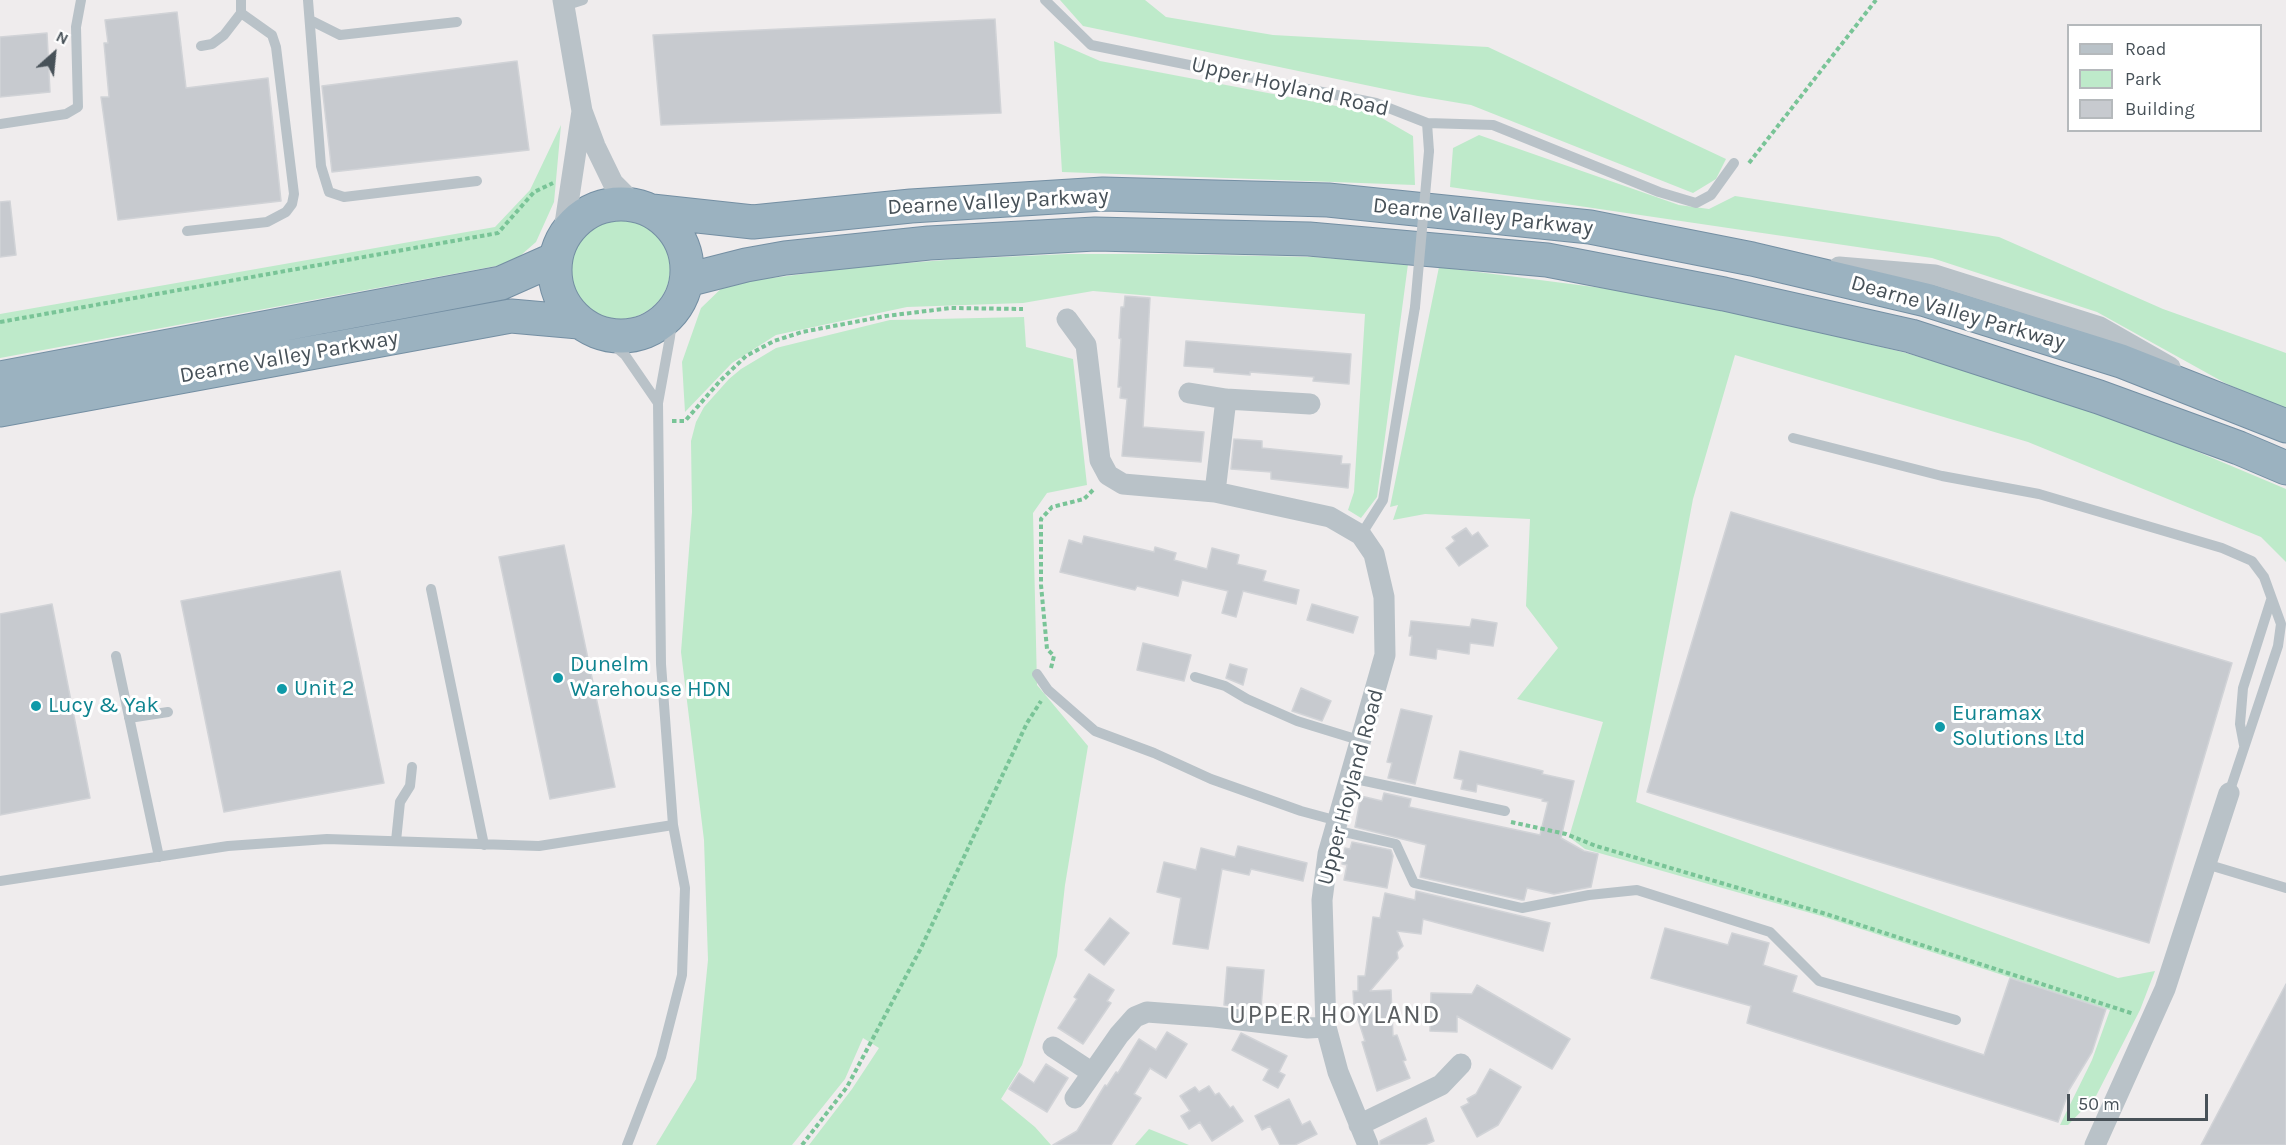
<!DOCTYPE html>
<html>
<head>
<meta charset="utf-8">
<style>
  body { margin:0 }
  #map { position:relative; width:2286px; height:1145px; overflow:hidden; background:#efeced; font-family:Karla,sans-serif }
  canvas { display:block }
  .legend { position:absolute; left:2067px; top:24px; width:195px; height:108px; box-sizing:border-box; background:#fff; border:2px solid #b5b9bc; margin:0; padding:8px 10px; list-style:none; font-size:18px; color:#475158 }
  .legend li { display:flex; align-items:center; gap:12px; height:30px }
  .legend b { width:30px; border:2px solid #b5b9bc }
  .north { position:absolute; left:24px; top:24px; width:60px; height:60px; -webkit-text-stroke:4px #fff; paint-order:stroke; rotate:27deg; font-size:16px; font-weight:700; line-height:24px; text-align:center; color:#475158 }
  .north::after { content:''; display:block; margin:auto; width:21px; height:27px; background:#475158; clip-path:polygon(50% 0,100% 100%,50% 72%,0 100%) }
  .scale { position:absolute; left:2067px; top:1094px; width:141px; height:27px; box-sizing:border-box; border:3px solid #475158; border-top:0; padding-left:8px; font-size:18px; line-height:21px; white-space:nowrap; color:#475158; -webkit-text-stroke:4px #fff; paint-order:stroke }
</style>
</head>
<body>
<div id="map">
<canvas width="2286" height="1145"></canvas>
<ul class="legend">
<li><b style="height:8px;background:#b9c2c8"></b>Road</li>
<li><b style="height:16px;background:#beeaca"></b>Park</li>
<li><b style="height:16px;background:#c7cacf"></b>Building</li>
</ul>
<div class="north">N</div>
<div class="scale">50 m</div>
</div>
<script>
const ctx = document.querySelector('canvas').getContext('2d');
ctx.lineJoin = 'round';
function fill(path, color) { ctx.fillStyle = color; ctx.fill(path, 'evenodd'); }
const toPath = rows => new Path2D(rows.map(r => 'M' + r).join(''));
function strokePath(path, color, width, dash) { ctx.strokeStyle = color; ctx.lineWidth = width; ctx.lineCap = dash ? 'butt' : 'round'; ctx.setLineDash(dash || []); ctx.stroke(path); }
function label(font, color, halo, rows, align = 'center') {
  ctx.font = font + ' Karla,sans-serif'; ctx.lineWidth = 6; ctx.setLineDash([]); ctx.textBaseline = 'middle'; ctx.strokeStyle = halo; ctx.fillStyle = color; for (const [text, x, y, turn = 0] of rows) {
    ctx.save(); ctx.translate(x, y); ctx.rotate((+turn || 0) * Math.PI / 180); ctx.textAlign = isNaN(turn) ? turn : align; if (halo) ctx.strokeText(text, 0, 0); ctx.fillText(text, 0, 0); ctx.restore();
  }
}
fill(toPath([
  [1060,0,1145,0,1166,17,1273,35,1488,47,1726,159,1716,179,1693,193,1471,105,1418,96,1083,26],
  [1054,41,1100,61,1373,113,1413,136,1415,185,1062,172],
  [561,125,554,202,536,242,512,263,0,358,0,314,495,227,530,190],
  [1479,135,1679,205,1709,209,1735,196,1999,237,2163,309,2286,353,2286,410,2225,383,2097,312,1932,258,1450,187,1453,148],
  '570 269a50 50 0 1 1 100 0a50 50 0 1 1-100 0Z',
  [1068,254,1164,254,1313,257,1408,264,1377,497,1361,518,1348,510,1354,492,1365,314,1093,291,1023,303,907,307,776,335,732,363,685,412,682,362,701,308,728,282,780,277,856,267,958,259],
  [1439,267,1687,299,1906,353,2096,409,2286,489,2286,562,2261,537,2028,442,1735,355,1693,499,1636,802,2118,978,2155,971,2140,1010,2096,1096,2068,1125,2060,1125,2092,1060,2110,1010,1821,916,1585,849,1569,837,1603,722,1517,699,1558,648,1526,606,1530,519,1425,514,1393,520,1398,505,1390,507],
  [1024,317,1026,347,1073,359,1087,485,1047,493,1033,513,1037,685,1088,746,1065,885,1057,956,1022,1065,1001,1099,1035,1127,1051,1145,809,1145,852,1089,879,1048,863,1038,845,1079,792,1145,656,1145,696,1079,708,960,704,840,681,652,692,512,691,441,696,422,704,407,729,379,741,369,776,348,890,320],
  [1149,1129,1189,1145,1135,1145]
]), '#beeaca');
const building = toPath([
  [177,12,186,88,268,78,281,201,118,220,101,97,109,97,104,43,108,43,105,20,177,12],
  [995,19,1001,113,661,125,653,35,995,19],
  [47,33,50,92,0,97,0,37,47,33],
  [517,61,529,150,332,172,322,86,517,61],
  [10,201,16,255,0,257,0,202,10,201],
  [1125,296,1150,298,1143,427,1204,432,1201,462,1122,456,1127,399,1120,398,1121,387,1118,387,1121,339,1119,338,1120,323,1121,307,1124,307,1125,296],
  [1186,341,1351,354,1349,384,1313,381,1314,377,1250,372,1250,375,1214,372,1214,368,1184,366,1186,341],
  [1234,439,1262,441,1262,448,1342,456,1341,464,1350,464,1348,488,1271,479,1271,472,1231,469,1234,439],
  [1731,512,2232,663,2149,943,1647,792,1731,512],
  [1466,528,1472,536,1478,532,1488,546,1459,566,1446,548,1455,541,1452,537,1466,528],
  [1084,536,1154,552,1155,547,1176,553,1174,560,1207,569,1212,548,1239,555,1237,564,1266,571,1263,581,1299,590,1296,604,1243,591,1236,617,1222,613,1228,591,1182,580,1178,596,1137,586,1135,590,1060,572,1069,540,1082,544,1084,536],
  [564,545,615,787,550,799,499,557,564,545],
  [340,571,384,783,224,812,181,601,340,571],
  [52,604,90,798,0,815,0,614,52,604],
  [1312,604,1358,617,1353,633,1307,620,1312,604],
  [1472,619,1497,623,1493,646,1470,643,1469,654,1437,649,1436,659,1410,655,1412,636,1409,636,1411,621,1470,627,1472,619],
  [1143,643,1191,655,1184,681,1137,670,1143,643],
  [1230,664,1247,669,1243,685,1226,678,1230,664],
  [1301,688,1331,701,1322,721,1292,711,1301,688],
  [1401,709,1432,716,1415,784,1388,778,1392,763,1387,762,1401,709],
  [1460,751,1543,771,1542,774,1574,781,1561,838,1584,851,1598,854,1591,887,1554,894,1527,888,1524,900,1522,900,1420,877,1426,845,1355,827,1361,796,1382,801,1384,793,1411,799,1409,807,1540,835,1548,802,1542,801,1543,799,1477,784,1476,792,1461,789,1463,780,1454,778,1460,751],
  [1352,842,1391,850,1393,856,1387,888,1344,880,1347,865,1342,864,1345,848,1350,849,1352,842],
  [1238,846,1307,863,1303,881,1251,869,1249,875,1222,869,1208,949,1173,944,1181,898,1157,892,1164,862,1196,870,1201,848,1235,857,1238,846],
  [1416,891,1550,923,1543,951,1423,919,1421,934,1397,931,1403,946,1397,952,1398,958,1370,991,1391,990,1393,1036,1397,1035,1406,1060,1403,1061,1410,1078,1377,1091,1362,1042,1365,1041,1354,1007,1353,991,1358,991,1358,976,1365,976,1373,917,1380,918,1385,893,1415,900,1416,891],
  [1110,918,1129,933,1104,965,1085,950,1110,918],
  [1665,928,1728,945,1732,933,1769,943,1763,965,1797,976,1792,992,1984,1055,2010,978,2106,1009,2092,1052,2069,1090,2058,1122,1747,1023,1751,1006,1651,978,1665,928],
  [1227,967,1264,970,1261,1008,1224,1005,1227,967],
  [1089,974,1114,990,1107,1001,1111,1003,1083,1044,1058,1028,1077,999,1074,997,1089,974],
  [2286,984,2286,1145,2201,1145,2286,984],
  [1477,985,1570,1039,1552,1069,1457,1016,1457,1032,1430,1031,1431,993,1472,994,1477,985],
  [1167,1032,1187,1044,1166,1078,1150,1068,1134,1094,1141,1098,1111,1145,1053,1145,1077,1131,1105,1085,1107,1086,1116,1072,1118,1073,1139,1039,1156,1050,1167,1032],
  [1241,1033,1287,1056,1279,1072,1285,1075,1278,1088,1263,1080,1269,1069,1232,1050,1241,1033],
  [1046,1064,1068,1078,1047,1112,1009,1089,1019,1073,1034,1083,1046,1064],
  [1490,1069,1521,1087,1498,1125,1477,1137,1461,1107,1469,1103,1467,1099,1476,1094,1490,1069],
  [1209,1086,1215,1095,1219,1093,1230,1108,1233,1106,1243,1121,1212,1141,1200,1122,1189,1129,1181,1116,1190,1111,1180,1096,1195,1087,1199,1092,1209,1086],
  [1289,1099,1302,1125,1310,1121,1317,1134,1295,1145,1280,1145,1270,1126,1262,1130,1255,1116,1289,1099],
  [1426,1118,1434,1141,1425,1145,1380,1145,1380,1141,1426,1118]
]);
fill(building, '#c7cacf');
strokePath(building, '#d1d3d7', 1.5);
const trunk = toPath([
  '555 270a66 66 0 1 1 132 0a66 66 0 1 1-132 0Z',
  [652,211,753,222,911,206,1103,194,1328,200,1590,227,1752,259,1926,300,2121,361,2286,426],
  [687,280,746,265,785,258,929,243,1095,234,1309,239,1547,260,1724,294,1911,336,2099,397,2239,448,2286,468],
  [0,378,501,283,555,259],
  [0,410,511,316,579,322]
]);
strokePath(trunk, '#748fa3', 35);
strokePath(toPath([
  [1749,163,1876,0],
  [0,322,498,233,534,192,553,183],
  [672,421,685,421,720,381,746,356,774,341,802,332,886,316,951,308,1023,309],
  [1051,668,1054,656,1047,649,1041,585,1041,519,1052,507,1084,499,1095,488],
  [1511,822,1566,834,1596,846,1823,913,2134,1014],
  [802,1145,847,1087,921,948,1027,723,1041,701]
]), '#79c497', 4, [4.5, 3]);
strokePath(toPath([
  [308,0,321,166,329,192,344,197,477,181],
  [1045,0,1091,45,1376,103,1427,123,1429,151],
  [564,6,583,0],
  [312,21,340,35,457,22],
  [201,46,212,44,224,35,241,13],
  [1427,123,1493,125,1659,192,1696,203,1711,195,1734,163],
  [0,124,66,114,78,107,76,27,81,0],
  [187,231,267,222,286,212,292,204,294,194,276,47,272,35,241,13,241,0],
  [598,332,625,355,658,403,661,664,673,825,685,888,682,975,661,1057,627,1145],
  [658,403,670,337,673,312],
  [1793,438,1942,476,2039,494,2222,548,2252,561,2264,577,2281,624,2278,646,2229,793],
  [1361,535,1383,500,1415,307],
  [431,589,484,845],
  [116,656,159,857],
  [1037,674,1048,690,1095,731,1154,753,1211,779,1301,811,1338,821],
  [1195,677,1225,686,1247,699,1297,721,1362,741],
  [129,718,168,712],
  [2244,745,2240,724,2243,688,2271,600],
  [1351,778,1505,811],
  [1335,830,1396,844,1414,883,1522,908,1589,895,1637,890,1770,932,1819,981,1956,1020],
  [396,841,400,802,410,786,412,767],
  [2206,864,2286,888],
  [0,881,228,846,327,839,539,846,673,825]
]), '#b9c2c8', 10);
strokePath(toPath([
  [563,0,582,111,595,146,613,183,635,205],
  [563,237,582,111],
  [1839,267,1935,275,2100,327,2170,367],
  [1067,319,1086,345,1100,460,1108,475,1123,484,1215,492,1330,517,1361,535,1374,554,1384,597,1385,655,1328,854,1322,900,1326,1027,1338,1072,1368,1145],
  [1189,393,1226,399,1310,404],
  [1215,492,1226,399],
  [1053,1047,1091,1072],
  [1075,1098,1119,1035,1135,1017,1147,1012,1214,1017,1308,1028,1326,1027],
  [1359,1125,1441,1085,1461,1064],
  [2095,1145,2165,989,2229,793]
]), '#b9c2c8', 21);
strokePath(trunk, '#9bb2c0', 33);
strokePath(toPath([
  [1415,307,1429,151]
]), '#b9c2c8', 10);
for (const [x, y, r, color] of [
  [558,678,6,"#0f9aa8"],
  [282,689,6,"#0f9aa8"],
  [36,706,6,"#0f9aa8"],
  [1940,727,6,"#0f9aa8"]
]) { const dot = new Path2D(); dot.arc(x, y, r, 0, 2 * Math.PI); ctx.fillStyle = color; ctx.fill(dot); strokePath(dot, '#fff', 2); }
label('22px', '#475158', '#fff', [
  ["Upper Hoyland Road",1290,87,13],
  ["Dearne Valley Parkway",998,202,-3],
  ["Dearne Valley Parkway",1483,217,6],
  ["Dearne Valley Parkway",1958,313,16],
  ["Dearne Valley Parkway",289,357,-10],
  ["Upper Hoyland Road",1351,787,-75]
]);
label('22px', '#0d838f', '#fff', [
  ["Dunelm",570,665],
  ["Warehouse HDN",570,690],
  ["Unit 2",294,689],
  ["Lucy & Yak",48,706],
  ["Euramax",1952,714],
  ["Solutions Ltd",1952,739]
], 'left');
ctx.letterSpacing = '1.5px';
label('26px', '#5a5e61', '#fff', [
  ["UPPER HOYLAND",1335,1016]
]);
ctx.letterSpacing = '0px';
</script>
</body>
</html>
